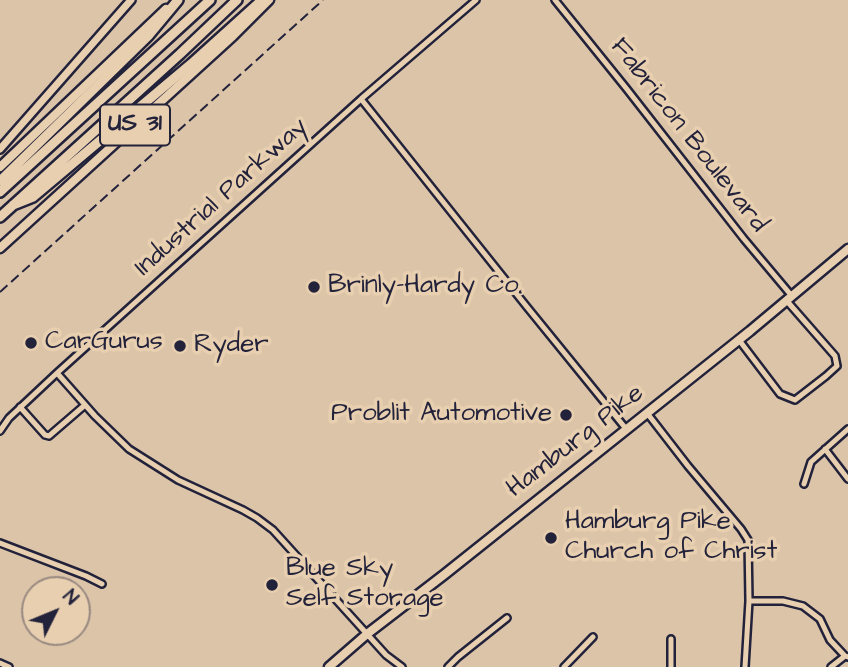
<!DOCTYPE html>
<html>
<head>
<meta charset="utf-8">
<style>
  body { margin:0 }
  #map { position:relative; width:848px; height:667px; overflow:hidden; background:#dcc4a9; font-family:"Architects Daughter",sans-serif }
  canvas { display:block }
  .north { position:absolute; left:21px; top:576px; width:70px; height:70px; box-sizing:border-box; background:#e8cfb0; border:2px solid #998a81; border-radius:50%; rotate:47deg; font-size:19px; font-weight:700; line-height:28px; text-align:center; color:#22223b }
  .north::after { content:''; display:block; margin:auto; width:24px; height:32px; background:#22223b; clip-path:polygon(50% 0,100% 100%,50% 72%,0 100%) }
</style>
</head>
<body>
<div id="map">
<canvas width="848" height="667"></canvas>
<div class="north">N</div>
</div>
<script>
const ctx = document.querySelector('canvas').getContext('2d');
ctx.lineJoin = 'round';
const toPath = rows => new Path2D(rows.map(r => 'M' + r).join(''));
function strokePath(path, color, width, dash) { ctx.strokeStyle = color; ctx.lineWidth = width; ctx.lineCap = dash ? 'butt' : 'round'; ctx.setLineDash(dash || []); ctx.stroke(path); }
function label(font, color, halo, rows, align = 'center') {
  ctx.font = font + ' "Architects Daughter",sans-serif'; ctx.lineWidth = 7; ctx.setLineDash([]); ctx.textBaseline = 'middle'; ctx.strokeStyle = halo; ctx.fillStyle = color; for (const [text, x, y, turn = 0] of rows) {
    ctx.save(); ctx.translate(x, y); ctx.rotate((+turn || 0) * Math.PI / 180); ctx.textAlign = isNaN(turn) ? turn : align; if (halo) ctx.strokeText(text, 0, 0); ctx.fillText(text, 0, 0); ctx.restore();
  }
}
const street = toPath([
  [555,0,626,88,744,239,791,295],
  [361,99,527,307,627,430],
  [739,340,780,394,795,400,826,376,837,366,835,356,786,300],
  [57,373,95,416,129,449,178,480,243,510,257,518,273,530,386,655,402,667],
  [20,407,45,435,49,436,85,405],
  [647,413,688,466,741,529,748,540,749,601,745,667],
  [0,431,9,418,57,373,361,99,476,0],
  [825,449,848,479],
  [804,484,811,462,848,429],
  [0,543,86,576,102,584],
  [749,601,783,601,803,606,820,619,830,640,845,656],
  [0,663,9,667],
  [448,667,458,657,507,618],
  [564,667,593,637],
  [671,667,671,639],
  [831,667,845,656,848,657]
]);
const secondary = toPath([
  [0,149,131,0]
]);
const primary = toPath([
  [0,167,166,9],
  [0,248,233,36,269,0],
  [329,667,367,634,445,574,750,331,848,249]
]);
const highway = toPath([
  [0,181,148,36,178,0],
  [0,192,210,0],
  [13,205,33,197,191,64,262,0],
  [0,217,180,54,237,0]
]);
strokePath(street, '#22223b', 10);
strokePath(secondary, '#22223b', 12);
strokePath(primary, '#22223b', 13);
strokePath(highway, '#22223b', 14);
strokePath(street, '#e8cfb0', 5);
strokePath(secondary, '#e8cfb0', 7);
strokePath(primary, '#e8cfb0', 8);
strokePath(highway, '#e8cfb0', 9);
strokePath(toPath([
  [0,292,323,0]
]), '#22223b', 2, [10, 5]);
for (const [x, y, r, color] of [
  [314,287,7,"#22223b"],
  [31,343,7,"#22223b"],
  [180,346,7,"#22223b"],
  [566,415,7,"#22223b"],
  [551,538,7,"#22223b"],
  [272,585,7,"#22223b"]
]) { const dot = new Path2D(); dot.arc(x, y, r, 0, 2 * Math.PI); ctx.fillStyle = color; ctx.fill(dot); strokePath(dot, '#e8cfb0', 2.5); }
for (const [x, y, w] of [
  [135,125,70]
]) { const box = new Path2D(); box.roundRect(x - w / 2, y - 20.5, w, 41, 5); ctx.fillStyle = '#e8cfb0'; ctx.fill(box); strokePath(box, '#22223b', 2); }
label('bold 24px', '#22223b', null, [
  ["US 31",135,125]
]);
label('26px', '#22223b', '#e8cfb0', [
  ["Fabricon Boulevard",688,136,52],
  ["Industrial Parkway",222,198,-42],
  ["Hamburg Pike",576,442,-38]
]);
label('26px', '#22223b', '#e8cfb0', [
  ["Brinly-Hardy Co.",328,287],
  ["CarGurus",45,343],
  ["Ryder",194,346],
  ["Problit Automotive",552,415,"right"],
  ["Hamburg Pike",565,523],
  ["Church of Christ",565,553],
  ["Blue Sky",286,570],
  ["Self Storage",286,600]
], 'left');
</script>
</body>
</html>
